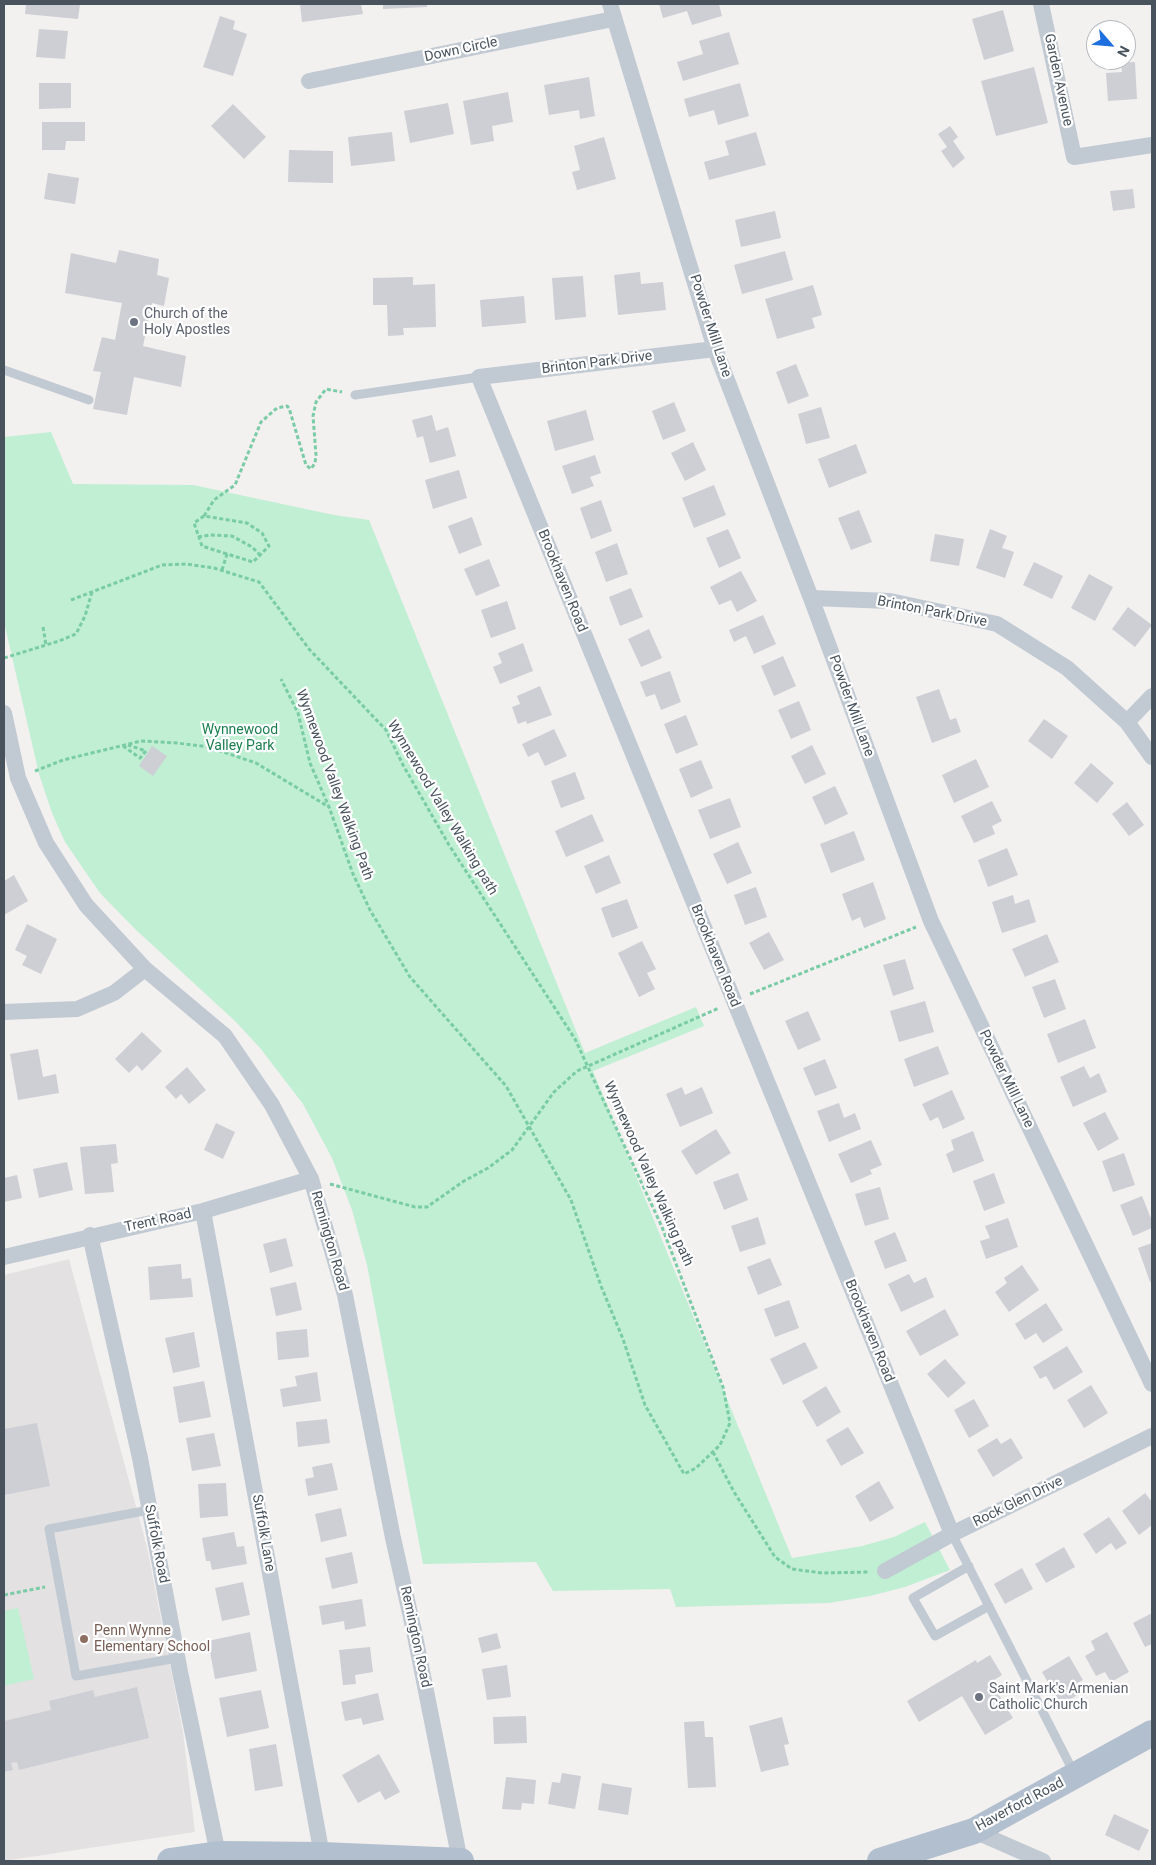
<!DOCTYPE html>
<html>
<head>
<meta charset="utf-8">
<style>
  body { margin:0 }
  #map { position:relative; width:1156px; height:1865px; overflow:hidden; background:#f3f0f0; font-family:Roboto,sans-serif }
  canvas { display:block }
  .frame { position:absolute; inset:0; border:5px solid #48535d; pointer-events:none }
  .north { position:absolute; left:1086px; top:20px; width:50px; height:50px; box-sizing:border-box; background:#fff; border:1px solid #b6babe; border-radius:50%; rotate:117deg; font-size:14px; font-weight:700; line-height:20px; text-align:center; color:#48535d }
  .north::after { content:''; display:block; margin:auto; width:18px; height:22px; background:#1d6edf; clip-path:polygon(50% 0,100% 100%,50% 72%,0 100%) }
</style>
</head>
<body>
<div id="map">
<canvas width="1156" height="1865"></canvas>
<div class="frame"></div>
<div class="north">N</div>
</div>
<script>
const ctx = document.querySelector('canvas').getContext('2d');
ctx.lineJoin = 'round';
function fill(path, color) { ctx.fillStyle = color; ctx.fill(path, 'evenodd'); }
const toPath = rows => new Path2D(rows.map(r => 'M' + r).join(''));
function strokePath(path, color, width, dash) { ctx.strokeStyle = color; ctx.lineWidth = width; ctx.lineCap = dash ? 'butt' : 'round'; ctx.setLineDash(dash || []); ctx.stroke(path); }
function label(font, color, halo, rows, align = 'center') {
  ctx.font = font + ' Roboto,sans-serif'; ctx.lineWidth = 4.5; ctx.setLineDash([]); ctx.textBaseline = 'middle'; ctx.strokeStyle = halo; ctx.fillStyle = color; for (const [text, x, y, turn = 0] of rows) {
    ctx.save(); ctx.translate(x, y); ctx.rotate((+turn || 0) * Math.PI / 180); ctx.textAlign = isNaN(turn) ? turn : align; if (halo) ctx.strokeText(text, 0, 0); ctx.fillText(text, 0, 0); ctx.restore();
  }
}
fill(toPath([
  [69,1259,147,1547,183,1732,195,1832,4,1861,4,1275]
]), '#e4e1e2');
fill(toPath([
  [51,432,73,484,193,485,334,515,369,520,585,1053,696,1007,704,1026,593,1071,792,1558,862,1546,894,1537,925,1522,950,1570,905,1587,870,1596,829,1603,676,1607,670,1589,553,1591,536,1562,423,1564,367,1265,352,1210,332,1158,303,1104,260,1048,236,1022,134,928,100,893,65,842,52,813,39,774,4,622,4,437],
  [18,1608,34,1679,4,1686,4,1611]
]), '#c0efd3');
fill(toPath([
  [26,4,80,4,78,19,25,14],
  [300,4,361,4,363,14,302,22],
  [383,4,427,4,427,7,383,9],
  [659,4,719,4,722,16,692,25,687,11,663,18],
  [1003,10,1014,51,984,60,972,19],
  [220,16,235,21,233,29,247,34,233,76,203,67],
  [39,29,68,31,65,59,36,57],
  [729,32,739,64,683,81,677,62,703,54,699,41],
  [1135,62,1137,99,1108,101,1106,73,1122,72,1121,63],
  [1034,67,1048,123,996,136,981,81],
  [589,77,595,116,580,119,579,110,549,115,544,85],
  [39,83,71,83,71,108,39,109],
  [740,83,749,116,718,125,714,110,689,117,684,99],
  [508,92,513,122,492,126,494,141,471,145,463,101],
  [448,103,454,134,410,143,404,111],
  [233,104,266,137,244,159,211,126],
  [42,122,85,122,85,141,66,141,65,150,42,150],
  [950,126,958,137,953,141,965,158,953,168,941,151,947,147,938,134],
  [392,132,395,161,351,166,348,137],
  [756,132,766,165,709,180,704,162,729,155,725,141],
  [604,137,616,179,577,190,572,172,580,170,574,146],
  [289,150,333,151,333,183,288,182],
  [48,173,79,178,75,204,44,199],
  [1133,189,1135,208,1113,211,1110,191],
  [775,211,781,238,741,247,735,220],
  [119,250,159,259,157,275,169,278,164,306,152,303,143,346,186,356,181,387,134,377,127,415,93,409,101,372,93,371,102,337,115,340,122,303,65,293,71,253,116,263],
  [785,251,793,280,742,294,734,265],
  [640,272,641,284,663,282,666,310,618,315,614,275],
  [583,276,586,317,555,320,552,278],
  [413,277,413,285,435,284,436,327,403,328,404,335,388,336,387,305,373,305,373,278],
  [813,285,822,315,812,318,815,328,777,339,765,299],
  [524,296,526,323,482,327,480,300],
  [796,364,809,396,788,404,776,372],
  [674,402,686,431,663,440,652,411],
  [821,407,830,438,806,444,798,414],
  [586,410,594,440,555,451,547,421],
  [432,415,436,431,448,427,456,456,430,463,423,436,417,438,412,420],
  [693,442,706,470,685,481,671,453],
  [856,444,867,473,829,488,818,459],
  [595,455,601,473,590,477,594,486,572,494,562,466],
  [459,470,467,498,433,509,425,480],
  [714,485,726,515,694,528,682,498],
  [601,500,612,531,591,539,580,508],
  [859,510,872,542,851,550,838,518],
  [472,517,482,545,459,554,448,526],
  [728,529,741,558,719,568,706,538],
  [990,529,1007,536,1002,548,1014,552,1005,578,976,568],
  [935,534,964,539,959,566,930,561],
  [617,543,628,574,606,582,595,552],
  [489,559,500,586,476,596,464,569],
  [1034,562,1063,576,1052,599,1023,585],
  [741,571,757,601,737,612,731,600,719,605,710,587],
  [1089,574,1113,587,1095,621,1071,608],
  [631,588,643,617,620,626,609,597],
  [507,601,516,629,491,638,481,610],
  [1128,607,1152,625,1135,647,1112,629],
  [763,615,776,644,754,654,746,636,734,642,729,630],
  [649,629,662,658,641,667,628,639],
  [523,643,533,671,500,684,493,667,502,663,498,653],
  [783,656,796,686,774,696,761,666],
  [670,671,681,702,661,710,655,694,646,697,640,682],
  [540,686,552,715,527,724,526,721,518,724,512,707,520,704,517,696],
  [939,689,950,720,956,718,961,732,932,743,916,697],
  [799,701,811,730,791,739,778,710],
  [686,715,698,745,676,754,664,724],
  [1044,719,1068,736,1052,759,1028,741],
  [554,729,567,756,545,766,538,752,528,757,522,744],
  [812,745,826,774,805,784,791,756],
  [152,746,167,756,153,776,139,766],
  [976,759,989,787,954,803,942,775],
  [701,760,713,788,691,798,679,769],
  [1091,763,1114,783,1097,803,1074,783],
  [575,772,585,799,561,808,551,781],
  [835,786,848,814,825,825,812,797],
  [730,798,741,827,710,839,698,810],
  [992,801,1002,821,992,826,995,834,974,843,961,816],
  [1127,802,1144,825,1129,836,1112,814],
  [592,814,604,841,566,857,555,831],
  [854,831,865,860,831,873,820,844],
  [738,842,752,873,727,884,713,854],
  [1007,848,1018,875,988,887,978,860],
  [609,855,621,883,596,894,584,866],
  [14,875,28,901,4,915,4,881],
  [873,882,886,919,864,928,860,917,852,921,842,894],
  [756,887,767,917,745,925,734,895],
  [1013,895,1015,904,1029,899,1036,922,1002,933,992,902],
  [627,899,638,928,612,938,601,908],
  [27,924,57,939,41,974,22,965,27,956,15,950],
  [769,932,784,960,764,970,749,943],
  [1047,934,1059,962,1025,977,1012,949],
  [642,941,656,969,647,973,655,989,639,997,618,953],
  [905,959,914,989,893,996,883,965],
  [1055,979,1066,1009,1044,1018,1032,987],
  [925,1001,934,1032,899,1042,890,1011],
  [808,1011,821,1040,798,1050,785,1021],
  [1085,1019,1096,1048,1058,1063,1047,1034],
  [142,1032,162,1051,142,1071,137,1065,129,1073,115,1059],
  [938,1046,949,1074,914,1087,904,1059],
  [38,1049,43,1077,56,1074,59,1093,18,1100,10,1054],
  [825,1059,837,1088,815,1096,803,1068],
  [1084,1066,1090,1078,1099,1073,1107,1092,1073,1107,1060,1077],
  [187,1067,206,1090,189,1104,181,1094,176,1099,165,1087],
  [682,1087,685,1095,702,1087,713,1113,680,1127,666,1094],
  [952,1090,965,1119,943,1129,938,1117,930,1121,922,1104],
  [839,1103,844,1118,855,1113,861,1129,829,1142,817,1111],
  [1105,1112,1119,1139,1098,1151,1083,1123],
  [216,1123,235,1132,223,1159,204,1150],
  [716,1129,731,1153,696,1175,681,1151],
  [973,1131,984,1161,953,1173,946,1154,954,1150,951,1140],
  [871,1140,882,1165,870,1170,872,1174,851,1183,838,1154],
  [116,1144,118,1163,111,1164,114,1192,85,1194,80,1147],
  [1124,1153,1135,1185,1113,1192,1102,1161],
  [67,1162,73,1190,39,1198,33,1169],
  [738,1173,748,1200,724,1210,713,1182],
  [994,1173,1005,1203,984,1211,973,1181],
  [17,1175,22,1198,4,1202,4,1178],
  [880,1187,889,1219,865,1226,855,1194],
  [1142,1196,1152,1221,1152,1228,1133,1236,1120,1205],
  [758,1217,766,1244,740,1252,731,1226],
  [1008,1218,1018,1247,986,1259,980,1241,990,1238,985,1226],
  [895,1232,907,1261,885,1269,874,1241],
  [286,1238,293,1266,270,1273,263,1244],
  [1152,1243,1152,1281,1150,1282,1138,1248],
  [770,1258,782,1285,758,1295,747,1267],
  [181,1264,182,1279,191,1278,193,1297,150,1300,148,1267],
  [1022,1265,1039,1290,1009,1312,995,1292,1007,1283,1004,1278],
  [909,1274,914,1283,926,1277,934,1297,901,1312,888,1284],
  [296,1282,302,1310,276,1316,270,1288],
  [789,1300,799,1328,775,1337,764,1309],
  [1046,1303,1063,1330,1043,1343,1036,1333,1025,1340,1015,1324],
  [945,1309,959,1335,920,1356,906,1331],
  [307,1329,309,1357,278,1360,276,1332],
  [194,1332,200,1367,173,1373,165,1338],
  [805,1342,818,1368,783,1385,770,1359],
  [1067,1346,1083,1372,1054,1390,1046,1376,1040,1379,1033,1367],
  [945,1359,966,1383,948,1398,927,1374],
  [317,1372,321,1401,283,1407,280,1389,297,1386,295,1376],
  [204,1381,211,1417,179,1423,173,1387],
  [1091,1385,1108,1413,1084,1428,1067,1400],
  [826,1386,841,1412,817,1427,802,1401],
  [974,1399,989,1426,969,1438,954,1410],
  [327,1419,330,1443,298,1447,296,1422],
  [37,1423,50,1486,4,1495,4,1429],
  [848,1427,864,1453,841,1466,826,1440],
  [214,1433,221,1466,192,1471,186,1438],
  [997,1438,1001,1444,1011,1438,1023,1458,993,1477,977,1450],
  [332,1463,338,1490,308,1496,305,1479,314,1477,312,1467],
  [879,1481,894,1508,870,1522,855,1496],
  [226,1483,228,1516,200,1518,198,1484],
  [1145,1493,1152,1502,1152,1525,1139,1535,1122,1511],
  [341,1508,347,1536,321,1542,315,1514],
  [1109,1517,1127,1543,1116,1550,1111,1543,1096,1554,1083,1534],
  [234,1532,237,1547,244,1546,247,1564,212,1570,210,1561,206,1561,202,1538],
  [1064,1547,1075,1567,1046,1583,1035,1564],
  [352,1552,358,1583,332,1589,325,1558],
  [1022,1568,1033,1589,1005,1604,994,1584],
  [243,1582,250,1615,222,1621,215,1588],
  [362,1599,366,1626,345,1630,344,1621,322,1625,319,1606],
  [1152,1613,1152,1644,1145,1647,1133,1623],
  [250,1632,257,1671,215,1679,208,1641],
  [1107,1632,1129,1672,1111,1682,1105,1672,1096,1676,1085,1656,1095,1650,1091,1641],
  [497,1633,501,1648,482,1653,478,1638],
  [370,1647,373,1672,355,1675,356,1684,343,1685,339,1650],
  [990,1655,1002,1675,991,1682,1013,1718,985,1735,962,1696,919,1722,907,1701,976,1660,977,1663],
  [1069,1656,1083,1680,1074,1685,1079,1694,1061,1705,1042,1672],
  [507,1665,511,1697,487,1700,482,1669],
  [137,1687,149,1738,19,1770,17,1762,11,1763,13,1770,4,1772,4,1721,51,1710,49,1701,93,1690,95,1697],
  [261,1690,269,1728,227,1737,219,1698],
  [378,1693,384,1720,363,1725,361,1718,345,1721,341,1702],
  [526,1716,527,1743,494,1744,493,1717],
  [782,1717,789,1744,784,1745,789,1765,761,1772,749,1726],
  [704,1721,705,1737,713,1737,716,1787,688,1788,684,1722],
  [276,1744,283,1786,255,1791,249,1749],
  [379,1754,400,1792,385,1800,380,1791,358,1803,342,1775],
  [562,1773,581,1776,575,1809,548,1804,552,1782,560,1783],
  [506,1777,536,1780,534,1804,522,1803,521,1810,502,1809],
  [602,1783,632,1788,628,1815,598,1810],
  [1114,1814,1149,1830,1139,1851,1105,1835]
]), '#cdcfd5');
strokePath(toPath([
  [204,516,214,500,235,485,261,422,277,408,287,406,289,408,306,465,311,469,315,463,316,455,313,416,316,402,326,389,342,392],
  [198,537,210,535,232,536,252,547,260,555],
  [222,570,227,554,253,562,269,546,262,533,247,523,204,516,194,523,202,546,227,554],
  [71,600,162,565,186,564,214,568,259,582,309,649,386,730,403,765,449,845,575,1039,662,1227,723,1387,730,1423,720,1445,696,1468,684,1474,645,1405,623,1339,601,1286,571,1200,506,1086,410,977,370,910,353,874,329,807,310,763,298,713,281,679],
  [43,627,46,645],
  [4,658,59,641,76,634,85,616,92,592],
  [123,746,140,758,146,751,128,745],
  [35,771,63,760,141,741,177,743,209,747,256,763,329,807],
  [750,994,916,927],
  [330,1184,415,1207,427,1207,464,1181,488,1168,512,1150,554,1092,577,1071,719,1008],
  [713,1452,734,1492,775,1557,792,1569,822,1573,869,1572],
  [4,1595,45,1587]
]), '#79cca5', 3, [4, 2.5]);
strokePath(toPath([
  [4,370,89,400],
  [355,395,479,377],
  [149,1510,49,1529,76,1676,177,1658],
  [952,1534,1074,1773],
  [969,1566,913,1598,935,1636,989,1606]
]), '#c1cad2', 9);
strokePath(toPath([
  [610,4,715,349,811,598,931,921,1152,1384],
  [1041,4,1074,157,1152,145],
  [309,81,613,19],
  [715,349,479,377,952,1534],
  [811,598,890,601,997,624,1067,668,1127,722,1152,757],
  [4,713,18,778,46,843,86,905,145,969,225,1036,272,1105,311,1179,345,1295,393,1538,414,1631,460,1861],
  [1127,722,1152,696],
  [4,1012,77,1009,114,993,145,969],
  [203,1211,322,1855],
  [90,1235,140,1458,180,1672,218,1854],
  [4,1257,203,1211,311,1179],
  [885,1571,952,1534,1152,1436],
  [974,1831,1043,1861]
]), '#c1cad2', 16);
strokePath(toPath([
  [170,1861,218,1854,322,1855,461,1861],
  [880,1861,974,1831,1152,1733]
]), '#b1bfce', 26);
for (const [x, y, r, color] of [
  [134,322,5,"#6b7280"],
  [84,1639,5,"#8d6e63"],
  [979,1697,5,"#6b7280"]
]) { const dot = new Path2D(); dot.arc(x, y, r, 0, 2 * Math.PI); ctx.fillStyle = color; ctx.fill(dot); strokePath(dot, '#fff', 2); }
label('14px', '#48535d', '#fff', [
  ["Down Circle",461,50,-12],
  ["Garden Avenue",1058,80,78],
  ["Powder Mill Lane",710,326,72],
  ["Brinton Park Drive",597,363,-7],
  ["Brookhaven Road",562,581,68],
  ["Brinton Park Drive",932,612,11],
  ["Powder Mill Lane",851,706,70],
  ["Wynnewood Valley Walking Path",334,785,70],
  ["Wynnewood Valley Walking path",442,808,59],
  ["Brookhaven Road",715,956,68],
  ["Powder Mill Lane",1006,1079,64],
  ["Wynnewood Valley Walking path",648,1174,66],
  ["Trent Road",158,1221,-12],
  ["Remington Road",329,1241,74],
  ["Brookhaven Road",869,1331,68],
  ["Rock Glen Drive",1018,1502,-26],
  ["Suffolk Lane",263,1533,80],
  ["Suffolk Road",156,1544,79],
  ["Remington Road",415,1637,78],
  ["Haverford Road",1020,1805,-28]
]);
label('14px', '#5b616d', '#fff', [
  ["Church of the",144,314],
  ["Holy Apostles",144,330],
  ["Saint Mark's Armenian",989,1689],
  ["Catholic Church",989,1705]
], 'left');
label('14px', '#1a7e4e', '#fff', [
  ["Wynnewood",240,730],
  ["Valley Park",240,746]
]);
label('14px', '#785e54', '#fff', [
  ["Penn Wynne",94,1631],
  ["Elementary School",94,1647]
], 'left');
</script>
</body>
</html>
